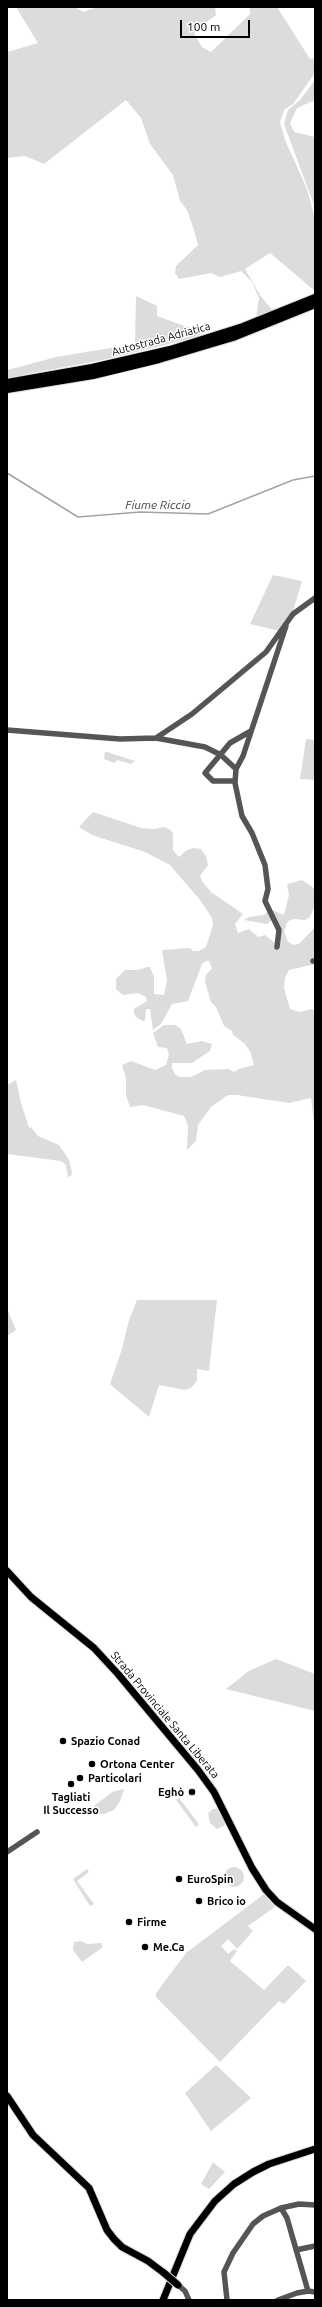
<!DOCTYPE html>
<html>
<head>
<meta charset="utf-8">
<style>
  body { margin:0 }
  #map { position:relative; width:322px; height:2307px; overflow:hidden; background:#fff; font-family:Ubuntu,sans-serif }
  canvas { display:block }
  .frame { position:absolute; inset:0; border:8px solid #000; pointer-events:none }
  .scale { position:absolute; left:180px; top:20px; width:70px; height:18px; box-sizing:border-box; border:2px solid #000; border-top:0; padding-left:5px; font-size:12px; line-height:14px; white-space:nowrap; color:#000; -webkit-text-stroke:3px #fff; paint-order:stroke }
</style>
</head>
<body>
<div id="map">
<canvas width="322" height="2307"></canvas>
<div class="frame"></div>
<div class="scale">100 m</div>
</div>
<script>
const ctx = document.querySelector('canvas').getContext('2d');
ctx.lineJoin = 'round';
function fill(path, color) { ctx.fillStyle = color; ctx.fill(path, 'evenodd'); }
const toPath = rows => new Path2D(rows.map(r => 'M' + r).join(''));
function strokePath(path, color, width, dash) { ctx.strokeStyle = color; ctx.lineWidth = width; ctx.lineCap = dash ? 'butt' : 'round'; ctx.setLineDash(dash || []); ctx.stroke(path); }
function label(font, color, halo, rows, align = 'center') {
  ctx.font = font + ' Ubuntu,sans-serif'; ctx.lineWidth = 3; ctx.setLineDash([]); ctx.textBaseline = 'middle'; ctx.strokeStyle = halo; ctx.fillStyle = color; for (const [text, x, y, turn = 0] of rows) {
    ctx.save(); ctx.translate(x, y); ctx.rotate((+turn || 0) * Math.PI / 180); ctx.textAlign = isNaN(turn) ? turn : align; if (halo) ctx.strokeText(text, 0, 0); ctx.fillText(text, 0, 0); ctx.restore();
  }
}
fill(toPath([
  [16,7,75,7,83,12,98,7,215,7,216,15,197,29,194,34,202,47,211,52,250,14,250,7,277,7,310,59,315,58,315,73,293,104,284,110,280,122,285,140,307,189,315,219,315,291,270,253,245,269,260,295,273,311,256,318,259,298,252,282,241,271,220,277,211,273,179,279,175,273,176,266,198,245,194,230,187,210,180,201,173,175,150,144,141,118,126,100,44,164,25,156,7,158,7,52,38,43],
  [315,80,315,100,297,108,290,123,294,132,315,137,315,208,284,124,288,110,300,100],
  [136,296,157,306,157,316,204,333,189,339,107,359,7,378,7,370,23,366,56,357,135,344],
  [273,575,302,581,292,614,280,631,250,624],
  [306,739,315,740,315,780,300,779],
  [105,752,107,752,135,761,131,764,118,760,114,763,104,759],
  [93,812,141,828,154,829,164,827,169,829,173,833,173,850,179,857,187,850,194,848,201,849,206,856,208,865,200,876,202,881,211,892,243,914,235,924,238,933,249,929,258,937,265,935,275,943,277,932,272,920,267,924,244,920,249,917,264,915,270,909,284,915,289,895,287,884,302,880,315,889,315,905,310,917,305,920,294,919,288,921,284,931,288,942,294,945,300,943,315,927,315,964,289,970,285,978,284,988,290,1009,300,1012,312,1009,315,1011,315,1133,311,1098,289,1103,237,1095,228,1095,211,1107,198,1125,196,1141,187,1150,188,1126,184,1116,143,1105,130,1107,126,1095,126,1078,122,1065,131,1061,155,1070,166,1065,169,1055,167,1048,158,1047,153,1033,164,1025,175,1025,181,1029,187,1044,202,1041,212,1044,210,1051,192,1063,172,1063,172,1068,175,1074,179,1077,191,1077,205,1070,229,1069,234,1072,239,1069,254,1065,250,1051,244,1043,233,1035,232,1031,224,1026,216,1007,211,1002,205,982,206,975,212,968,209,961,206,961,202,964,188,1001,172,1004,161,1024,153,1030,150,1009,146,1009,145,1020,143,1021,136,1017,134,1013,134,1009,147,1001,146,997,138,993,123,995,116,989,116,979,125,970,138,970,147,967,150,967,154,977,154,994,164,995,167,981,162,950,190,948,193,951,199,951,206,947,213,925,212,918,200,900,170,865,145,852,92,835,79,827],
  [16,1080,21,1103,29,1128,31,1127,38,1136,59,1145,69,1160,72,1172,71,1176,68,1177,66,1165,61,1161,7,1154,7,1085],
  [137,1300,217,1300,209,1371,197,1369,197,1381,191,1388,185,1390,159,1385,149,1417,110,1384,122,1349,129,1320],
  [7,1308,16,1330,7,1336],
  [276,1659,315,1674,315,1711,226,1689,249,1671],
  [124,1789,120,1801,114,1810,104,1814,90,1814,95,1805,112,1792],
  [179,1798,199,1824,196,1827,176,1800],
  [220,1808,227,1822,224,1826,217,1829,210,1823,208,1813,213,1809],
  '224 1877a10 10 0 1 1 20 0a10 10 0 1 1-20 0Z',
  [87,1869,89,1872,77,1881,94,1904,90,1906,73,1879],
  [264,1894,275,1907,248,1926,253,1931,237,1949,228,1939,221,1946,228,1954,234,1949,237,1951,230,1961,264,1990,288,1965,306,1981,284,2004,279,2001,220,2062,156,1997,156,1993,186,1953],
  [81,1941,87,1944,101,1943,103,1947,82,1962,73,1950,74,1942],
  [216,2065,251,2098,211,2131,185,2093],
  [213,2162,225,2172,209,2189,201,2184]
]), '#dcdcdc');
strokePath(toPath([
  [7,473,78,517,140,512,208,514,293,480,315,476]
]), '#a3a3a3', 1.5);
const major = toPath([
  [7,1571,31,1597,94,1648,118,1674,198,1770,214,1792,252,1868,266,1890,277,1902,315,1929],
  [7,2096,33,2135,89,2188,107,2230,114,2239,122,2247,148,2261,164,2273],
  [163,2300,190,2234,215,2201,234,2184,253,2172,269,2164,315,2149]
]);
const highway = toPath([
  [7,383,92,368,170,350,243,327,315,298],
  [7,389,93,375,159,359,233,337,315,304]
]);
strokePath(major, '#dbdbdb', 9);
strokePath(highway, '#dbdbdb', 10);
strokePath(toPath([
  [7,730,120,739,156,738,192,714,266,652,293,614,315,598],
  [156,738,205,747,221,755,236,769],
  [235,781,213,781,205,773,230,743,251,731],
  [277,947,279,930,265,901,268,889,265,865,252,833,242,816,235,783,236,769,243,756,286,626],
  [313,961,315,961],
  [7,1852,37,1832],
  [281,2208,287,2218,308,2291],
  [296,2250,315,2246],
  [178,2285,185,2291,189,2300],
  [227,2300,224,2272,233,2253,253,2224,263,2216,281,2208,299,2204,315,2205],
  [278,2300,297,2293,308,2291,315,2292]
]), '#555', 5.5);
strokePath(major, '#000', 7);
strokePath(highway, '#000', 8);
const majorBridge = toPath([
  [164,2273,178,2285]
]);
strokePath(majorBridge, '#dbdbdb', 9, []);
strokePath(majorBridge, '#000', 7);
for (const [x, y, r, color] of [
  [63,1741,4,"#000"],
  [92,1764,4,"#000"],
  [80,1778,4,"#000"],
  [71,1784,4,"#000"],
  [192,1792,4,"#000"],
  [179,1879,4,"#000"],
  [199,1901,4,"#000"],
  [129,1922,4,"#000"],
  [145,1947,4,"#000"]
]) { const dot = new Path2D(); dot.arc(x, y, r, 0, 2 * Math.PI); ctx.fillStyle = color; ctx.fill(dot); strokePath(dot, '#fff', 1.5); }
label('11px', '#000', '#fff', [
  ["Autostrada Adriatica",161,339,-15],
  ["Strada Provinciale Santa Liberata",165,1715,50]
]);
label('bold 11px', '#000', '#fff', [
  ["Spazio Conad",71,1741],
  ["Ortona Center",100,1764],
  ["Particolari",88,1778],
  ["Eghò",184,1792,"right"],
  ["Tagliati",71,1797,"center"],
  ["Il Successo",71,1810,"center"],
  ["EuroSpin",187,1879],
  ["Brico io",207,1901],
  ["Firme",137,1922],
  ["Me.Ca",153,1947]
], 'left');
label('italic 12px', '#444', '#fff', [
  ["Fiume Riccio",158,505]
]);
</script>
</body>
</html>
